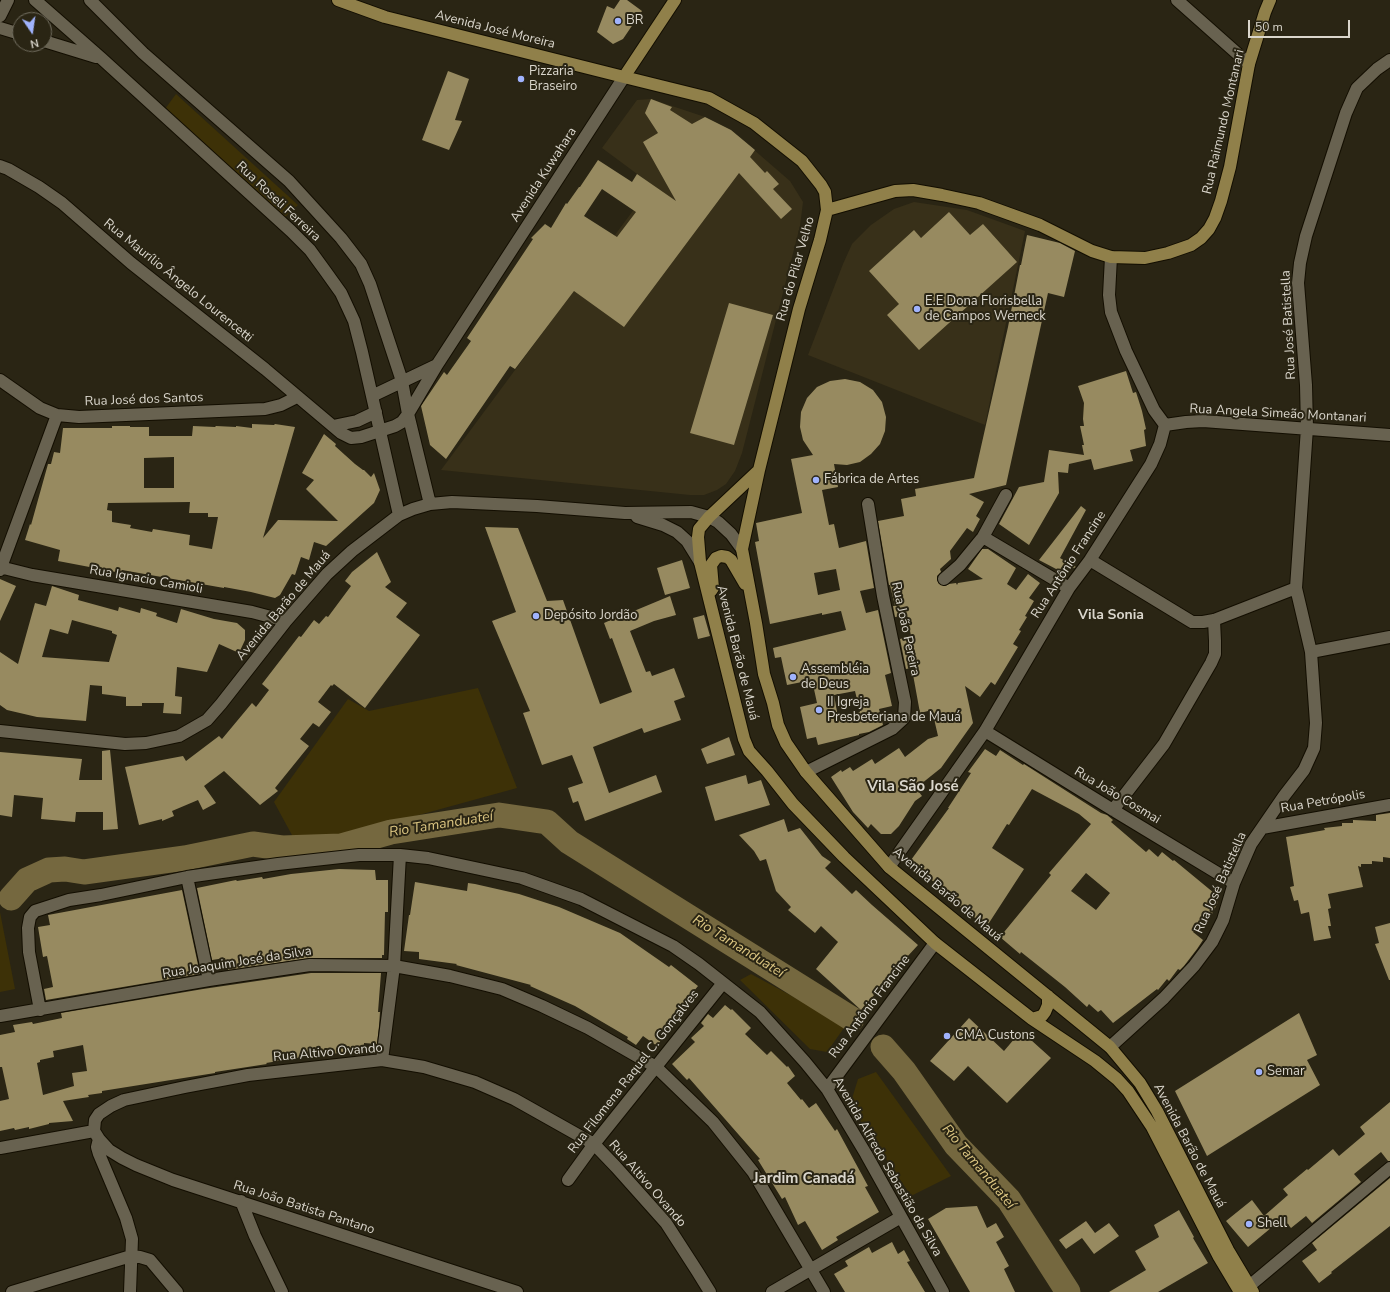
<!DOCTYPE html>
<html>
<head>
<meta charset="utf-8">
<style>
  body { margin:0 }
  #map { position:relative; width:1390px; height:1292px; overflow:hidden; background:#2a2514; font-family:"Nunito Sans",sans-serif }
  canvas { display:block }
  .north { position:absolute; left:12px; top:12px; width:40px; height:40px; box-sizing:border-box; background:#2a2514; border:1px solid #706c5e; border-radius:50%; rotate:167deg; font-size:11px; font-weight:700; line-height:16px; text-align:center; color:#dad6cc }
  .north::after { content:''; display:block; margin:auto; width:14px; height:18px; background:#a0b3fd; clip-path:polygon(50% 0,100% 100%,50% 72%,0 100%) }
  .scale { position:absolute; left:1248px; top:20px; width:102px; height:18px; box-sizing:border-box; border:2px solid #dad6cc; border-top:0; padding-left:5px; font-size:12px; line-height:14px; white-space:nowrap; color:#dad6cc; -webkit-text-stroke:3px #2a2514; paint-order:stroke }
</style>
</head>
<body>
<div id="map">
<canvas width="1390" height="1292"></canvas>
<div class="north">N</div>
<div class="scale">50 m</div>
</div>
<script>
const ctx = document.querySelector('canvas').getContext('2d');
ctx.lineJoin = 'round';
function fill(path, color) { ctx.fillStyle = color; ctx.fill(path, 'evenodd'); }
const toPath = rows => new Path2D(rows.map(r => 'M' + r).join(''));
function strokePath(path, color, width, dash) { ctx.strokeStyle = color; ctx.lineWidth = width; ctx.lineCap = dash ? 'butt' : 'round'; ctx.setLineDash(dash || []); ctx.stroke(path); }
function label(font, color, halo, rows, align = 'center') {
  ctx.font = font + ' "Nunito Sans",sans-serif'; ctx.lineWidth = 4; ctx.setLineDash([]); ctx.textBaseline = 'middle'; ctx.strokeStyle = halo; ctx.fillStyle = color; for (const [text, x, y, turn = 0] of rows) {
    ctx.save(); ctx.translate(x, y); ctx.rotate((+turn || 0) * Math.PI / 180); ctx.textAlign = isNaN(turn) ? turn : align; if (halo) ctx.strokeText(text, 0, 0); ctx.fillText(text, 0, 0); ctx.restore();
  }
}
fill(toPath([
  [651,99,705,117,731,130,790,181,803,202,800,226,742,453,735,471,726,484,717,490,704,495,690,495,441,470,652,185,602,148,637,100],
  [914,202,967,210,1025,231,985,425,808,355,843,264,852,244,871,225,894,209]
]), '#383019');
fill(toPath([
  [176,94,298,205,284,218,165,109],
  [478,688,517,788,299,848,274,802,348,699,369,711],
  [0,912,15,989,0,992],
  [751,974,846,1025,827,1052,810,1049,740,980],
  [876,1072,951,1176,911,1196,850,1105,858,1079]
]), '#3d3107');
strokePath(toPath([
  [11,898,27,880,49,870,65,869,84,872,185,858,253,844,282,848,341,846,391,832,499,815,547,822,569,842,852,1019],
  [883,1047,904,1071,956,1145,1009,1200,1068,1292]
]), '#75683f', 25);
fill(toPath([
  [620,0,627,0,642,11,623,39,613,44,597,32,607,6,614,9],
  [448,71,469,79,455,120,462,121,449,150,422,140],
  [651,99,672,107,670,110,692,124,705,117,731,130,755,150,750,157,765,173,767,171,779,184,773,189,792,209,781,219,739,173,624,327,574,291,515,369,510,366,446,459,430,445,421,406,444,372,447,375,471,341,467,338,533,239,531,238,545,224,551,228,566,203,567,204,579,187,580,187,598,160,632,182,637,174,676,201,643,142,658,133,645,113],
  [602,189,636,212,617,237,584,216],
  [949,212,970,235,983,224,1017,262,919,350,887,315,899,304,869,271,914,230,921,238],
  [1027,235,1060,243,1075,251,1064,297,1048,293,1006,485,969,494,984,502,976,516,980,519,973,532,967,528,950,551,951,559,940,569,941,572,937,576,937,580,939,584,945,586,949,584,956,583,957,585,958,583,983,579,968,569,982,549,988,549,1016,568,1007,584,1016,590,1028,574,1040,583,1029,598,1034,601,1025,616,1027,617,1019,630,1021,631,1013,644,1018,647,995,685,991,682,980,697,965,686,973,723,941,768,916,788,922,796,915,801,899,826,891,834,881,834,871,824,868,828,853,812,831,777,841,770,842,772,850,767,853,771,872,759,875,764,899,748,905,757,928,739,938,736,932,710,920,713,912,669,911,668,906,669,900,639,911,636,907,615,895,617,893,606,895,606,890,585,889,585,878,521,904,516,901,499,916,496,915,489,974,478,1008,327,1020,265,1021,265],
  [729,303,773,315,734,445,690,433],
  [1126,371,1133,393,1136,392,1142,411,1146,429,1144,430,1146,446,1130,450,1133,461,1094,470,1091,459,1069,464,1068,473,1058,472,1059,493,1029,545,999,524,1019,487,1044,482,1049,450,1084,455,1082,445,1084,445,1080,426,1084,426,1083,419,1084,403,1078,386],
  [845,379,860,382,873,390,882,402,886,417,885,431,880,444,871,454,860,462,847,465,834,464,838,487,822,490,829,525,834,524,839,548,866,541,874,588,860,591,866,613,878,610,891,673,885,675,892,706,879,709,883,725,869,732,859,734,859,735,818,745,816,737,807,739,800,707,817,703,812,680,787,685,781,657,775,658,773,648,846,630,841,611,822,615,822,613,770,624,755,542,759,541,756,523,802,513,791,459,813,455,803,440,800,427,801,412,807,398,817,387,830,381],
  [836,569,840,590,818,595,814,573],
  [855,691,860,712,838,717,834,695],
  [252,424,274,425,275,424,295,427,263,538,278,520,338,521,306,489,314,480,302,473,324,434,336,444,335,446,355,464,363,470,364,470,371,477,374,473,380,490,374,503,326,546,314,542,309,560,301,557,295,575,292,574,280,595,275,598,251,592,224,587,224,588,122,570,121,573,58,561,60,550,25,540,30,524,31,525,48,464,51,464,54,452,60,453,63,428,112,428,112,426,130,426,130,427,149,427,149,436,192,436,193,426,215,427,216,426,236,427,236,426,252,428],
  [174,457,174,488,144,488,144,458],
  [190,502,189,513,208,513,208,517,218,517,212,549,189,545,190,535,153,529,152,532,130,528,131,525,112,522,112,511,107,510,108,503],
  [1081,506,1086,510,1060,558,1076,567,1074,568,1058,570,1039,560],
  [485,527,518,528,547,601,563,600,600,704,632,692,612,638,610,639,604,623,622,615,622,616,670,596,676,615,654,621,630,631,646,672,650,671,652,676,674,668,685,697,674,701,681,720,644,733,642,728,593,747,609,793,656,775,662,792,585,821,578,801,573,803,568,788,583,783,572,755,542,765,523,713,530,711,492,621,516,612],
  [377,552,391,582,385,587,407,603,396,617,420,635,365,708,334,684,332,686,331,685,318,702,331,712,319,727,313,723,300,739,309,746,275,788,278,791,260,805,224,771,204,786,216,803,203,810,198,800,172,811,174,816,162,821,162,819,139,825,125,767,183,756,186,761,219,736,222,739,252,703,256,707,269,690,262,684,299,636,301,637,314,620,319,624,326,616,328,617,351,586,345,581,352,572],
  [682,560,690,588,665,595,657,568],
  [0,579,16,586,0,621],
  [52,586,79,595,78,600,118,611,119,607,140,613,141,608,157,613,156,616,177,623,181,609,214,619,237,623,245,630,245,640,239,653,219,644,207,672,177,667,175,696,182,697,181,714,163,713,164,703,142,703,142,706,126,706,126,697,102,694,102,686,90,685,86,721,37,717,7,710,0,705,0,652,18,664,35,603,46,606],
  [72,620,112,631,112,633,117,635,109,662,42,657,50,629,68,634],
  [704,615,710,636,698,639,693,618],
  [729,737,735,755,707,764,701,749],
  [985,749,996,756,1000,750,1023,765,1024,764,1101,813,1107,815,1113,820,1111,822,1146,852,1149,849,1158,857,1162,852,1173,861,1174,860,1214,893,1218,902,1211,916,1209,915,1193,932,1203,940,1197,949,1184,966,1180,970,1178,969,1169,981,1167,979,1158,990,1157,989,1113,1023,1101,1010,1098,1012,1089,1004,1087,1007,1065,987,1021,952,1020,954,1000,937,1051,875,1049,873,1091,824,1079,814,1032,789,1009,825,1007,824,992,848,1024,869,987,926,958,906,959,904,950,898,952,895,930,879,932,876,911,860,949,808,948,808,971,773,968,772],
  [1086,873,1110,893,1096,910,1071,891],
  [110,750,118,829,103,830,103,812,76,812,75,822,41,819,43,798,14,795,12,817,0,815,0,752,82,759,79,780,102,780,102,751],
  [746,775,748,784,761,780,770,805,715,821,705,787],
  [1390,813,1390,858,1383,857,1383,862,1372,861,1372,864,1361,864,1361,867,1358,866,1363,887,1328,894,1331,908,1328,909,1331,926,1328,926,1331,938,1314,941,1309,912,1301,914,1298,900,1294,901,1290,887,1294,886,1286,837,1325,830,1324,828,1342,826,1342,823,1353,823,1353,820,1376,821,1376,815],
  [784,819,788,832,800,828,822,856,831,862,825,868,852,894,856,890,872,905,918,945,873,994,874,995,861,1010,816,969,838,942,821,926,815,933,788,910,791,907,776,891,766,859,760,861,754,851,739,835],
  [339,869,375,870,376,880,388,880,388,912,385,912,384,955,382,955,382,958,310,958,228,970,225,958,212,960,197,888,236,880,237,881,262,877,263,879,291,874],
  [415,882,467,891,468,883,475,884,519,894,559,907,620,933,669,967,671,965,698,986,680,1008,683,1011,675,1019,657,1046,643,1036,636,1045,627,1039,628,1037,575,1006,530,986,531,985,456,965,457,964,419,959,419,952,404,951,409,915,410,915],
  [182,890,200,974,46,1000,44,989,53,987,47,956,43,957,38,927,50,925,48,915],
  [1390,923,1390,980,1389,980,1375,944,1379,943,1375,927],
  [311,973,381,973,378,1012,380,1012,379,1026,377,1044,364,1043,364,1053,353,1053,353,1052,302,1056,303,1057,266,1063,267,1064,215,1072,215,1073,102,1091,102,1093,88,1095,89,1097,63,1101,73,1121,49,1123,49,1124,29,1129,29,1127,15,1130,14,1128,0,1131,0,1101,9,1099,2,1067,0,1067,0,1035,15,1032,13,1025,32,1022,33,1024,62,1018,61,1013,203,989],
  [83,1045,87,1071,72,1073,74,1086,43,1095,37,1063,40,1062,40,1060,54,1057,53,1051],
  [725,1005,731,1010,732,1009,751,1028,745,1034,767,1055,771,1051,787,1067,788,1066,795,1076,787,1083,801,1100,802,1099,809,1108,816,1103,835,1131,837,1129,868,1186,865,1187,879,1212,836,1237,838,1240,822,1250,805,1221,798,1225,785,1197,782,1199,758,1160,760,1159,689,1078,687,1080,672,1064,695,1042,691,1038,704,1026,701,1023,708,1014,713,1018],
  [1299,1013,1317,1055,1307,1060,1320,1085,1207,1156,1175,1091],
  [969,1018,1004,1051,1021,1031,1051,1058,1007,1103,968,1066,954,1081,930,1061],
  [1390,1102,1390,1161,1388,1161,1381,1152,1354,1174,1361,1182,1312,1223,1306,1216,1291,1228,1283,1218,1248,1247,1226,1221,1252,1200,1264,1216,1288,1195,1283,1189,1307,1169,1308,1170,1333,1149,1339,1156,1365,1134,1360,1127],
  [1390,1178,1390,1226,1331,1272,1332,1273,1319,1283,1302,1261,1317,1250,1312,1243],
  [977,1206,987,1228,996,1223,1004,1237,996,1242,1009,1266,1004,1269,1015,1292,970,1292,928,1219,946,1208],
  [1179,1210,1194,1237,1193,1238,1208,1263,1158,1292,1109,1292,1146,1270,1135,1251,1159,1237,1154,1225],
  [1086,1221,1095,1233,1109,1223,1119,1236,1094,1254,1082,1238,1066,1249,1059,1240],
  [892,1242,898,1254,904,1250,910,1261,907,1262,925,1292,845,1292,834,1274,848,1266,845,1261,869,1247,872,1253]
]), '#978a60');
const minor = toPath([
  [35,0,101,58,291,231,310,250,326,272,341,293,354,321,362,352,399,515],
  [90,0,143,53,289,181,341,238,361,264,370,284,402,381,408,414,430,504],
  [1177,0,1249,64],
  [0,16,8,0],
  [0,28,20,34],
  [44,41,96,57],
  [0,166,8,169,39,187,62,203,131,263,265,369,341,433,351,438,361,437,395,426,402,422,408,414,437,365,624,77],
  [0,380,40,408,57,415,79,417,265,409,281,405,297,397],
  [372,396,437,365],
  [1165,425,1186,422,1203,421,1390,435],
  [333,426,357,421,376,412],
  [637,517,663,525,677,532,687,541,700,562],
  [983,537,1069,588],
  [1090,560,1192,622,1203,622,1214,620,1296,588],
  [0,567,32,575,252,612,286,621],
  [0,570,57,415],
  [944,579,960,565,983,537,1006,495],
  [1311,652,1390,637],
  [0,731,125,744,146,743,179,736,207,720,221,704,286,621,327,574,352,551,399,515,413,509,430,504,452,502,537,506,625,513,691,512,709,517,718,522,731,534,742,549],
  [985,731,1113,810,1234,883],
  [806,772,892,729,904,718,905,702,883,596,868,504],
  [1113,810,1164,744,1211,663,1215,654,1215,641,1214,620],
  [1262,828,1390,805],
  [889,867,985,731,1069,588,1090,560,1151,464,1160,444,1165,425,1154,410,1136,372,1126,351,1111,312,1109,295,1111,257],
  [187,877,209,980],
  [40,1010,29,952,28,928,30,917,35,911,69,900,101,895,187,877,278,864,359,855,400,855,428,858,522,878,581,899,673,946,699,964,760,1012,805,1062,827,1089,866,1154,943,1292],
  [0,1016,209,980,310,965,394,966,450,976,502,989,542,1006,588,1028,656,1067,713,1122,753,1172,824,1292],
  [1110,1047,1164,998,1194,966,1212,942,1223,920,1234,883,1251,844,1284,796,1304,770,1314,748,1316,723,1311,652,1296,588,1307,428,1306,385,1298,283,1300,263,1306,236,1346,113,1357,88,1377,69,1390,60],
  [382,1060,394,966,400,855],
  [827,1089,935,943],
  [94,1131,95,1120,99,1114,111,1106,124,1100,185,1087,248,1075,382,1060,424,1067,475,1082,514,1099,594,1144,616,1167,666,1223,697,1271,710,1292],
  [94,1131,99,1139,109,1150,122,1158,136,1165,173,1180,517,1292],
  [99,1139,97,1147,99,1154,126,1218,132,1239,130,1292],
  [0,1148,94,1131],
  [568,1180,594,1144,723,983],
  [241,1201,255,1236,282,1292],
  [12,1292,131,1256,140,1257,150,1260,177,1292],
  [772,1292,901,1217],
  [1242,1292,1390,1168]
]);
const major = toPath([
  [338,0,385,17,624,77,709,98,754,123,802,161,821,185,825,192,827,210,820,240,799,309,759,470,742,549,756,623,764,674,773,703,778,725,786,743,806,772,889,867,1110,1047,1140,1083,1157,1111,1228,1250,1253,1292],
  [624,77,675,0],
  [827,210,895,191,913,190,942,195,979,203,1040,225,1092,251,1111,257,1145,258,1168,253,1191,245,1201,238,1209,229,1215,218,1221,201,1230,167,1249,64,1265,12,1270,0],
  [759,470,709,517,699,529,698,537,700,562,744,739,749,751,767,771,793,804,844,857,935,943,1032,1019,1095,1061,1117,1079,1128,1091,1152,1127,1219,1257,1240,1292],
  [711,591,713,588,711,565,716,558,721,556,727,557,731,560,745,584],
  [1032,1019,1042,1016,1045,1012,1048,1005,1048,996]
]);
strokePath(minor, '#130e01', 14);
strokePath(major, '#130e01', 14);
strokePath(minor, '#686250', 12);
strokePath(major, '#90804a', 12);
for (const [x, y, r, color] of [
  [618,21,4,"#a0b3fd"],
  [521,79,4,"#a0b3fd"],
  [917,309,4,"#a0b3fd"],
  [816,480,4,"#a0b3fd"],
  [536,616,4,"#a0b3fd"],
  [793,677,4,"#a0b3fd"],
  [819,710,4,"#a0b3fd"],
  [947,1036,4,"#a0b3fd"],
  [1259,1072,4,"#a0b3fd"],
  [1249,1224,4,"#a0b3fd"]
]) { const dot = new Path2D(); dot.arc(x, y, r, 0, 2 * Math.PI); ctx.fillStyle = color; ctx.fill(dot); strokePath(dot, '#2a2514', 1.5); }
label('13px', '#dad6cc', '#2a2514', [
  ["BR",626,21],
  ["Pizzaria",529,72],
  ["Braseiro",529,87],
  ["E.E Dona Florisbella",925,302],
  ["de Campos Werneck",925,317],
  ["Fábrica de Artes",824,480],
  ["Depósito Jordão",544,616],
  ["Assembléia",801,670],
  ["de Deus",801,685],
  ["II Igreja",827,703],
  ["Presbeteriana de Mauá",827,718],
  ["CMA Custons",955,1036],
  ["Semar",1267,1072],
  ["Shell",1257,1224]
], 'left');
label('13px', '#dad6cc', '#2a2514', [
  ["Avenida José Moreira",495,30,14],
  ["Rua Raimundo Montanari",1224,122,-77],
  ["Avenida Kuwahara",544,175,-57],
  ["Rua Roseli Ferreira",278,202,43],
  ["Rua do Pilar Velho",796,269,-74],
  ["Rua Maurílio Ângelo Lourencetti",178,281,39],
  ["Rua José Batistella",1289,325,-93],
  ["Rua José dos Santos",144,400,-2],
  ["Rua Angela Simeão Montanari",1278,414,3],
  ["Rua Antônio Francine",1069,565,-57],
  ["Rua Ignacio Camioli",146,580,10],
  ["Avenida Barão de Mauá",284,606,-50],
  ["Rua João Pereira",905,629,78],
  ["Avenida Barão de Mauá",737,653,76],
  ["Rua João Cosmai",1117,796,31],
  ["Rua Petrópolis",1323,802,-10],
  ["Rua José Batistella",1221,883,-66],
  ["Avenida Barão de Mauá",947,895,40],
  ["Rua Joaquim José da Silva",237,963,-9],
  ["Rua Antônio Francine",870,1007,-53],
  ["Rua Altivo Ovando",328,1053,-5],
  ["Rua Filomena Raquel C. Gonçalves",634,1072,-52],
  ["Avenida Barão de Mauá",1189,1146,62],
  ["Avenida Alfredo Sebastião da Silva",887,1167,60],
  ["Rua Altivo Ovando",647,1184,49],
  ["Rua João Batista Pantano",304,1208,18]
]);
label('bold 14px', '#dad6cc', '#2a2514', [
  ["Vila Sonia",1111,616]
]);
label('italic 14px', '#dcc682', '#2a2514', [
  ["Rio Tamanduateí",441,825,-9],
  ["Rio Tamanduateí",738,947,32],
  ["Rio Tamanduateí",978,1167,50]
]);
label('bold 15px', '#dad6cc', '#2a2514', [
  ["Vila São José",913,787],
  ["Jardim Canadá",804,1179]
]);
</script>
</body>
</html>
